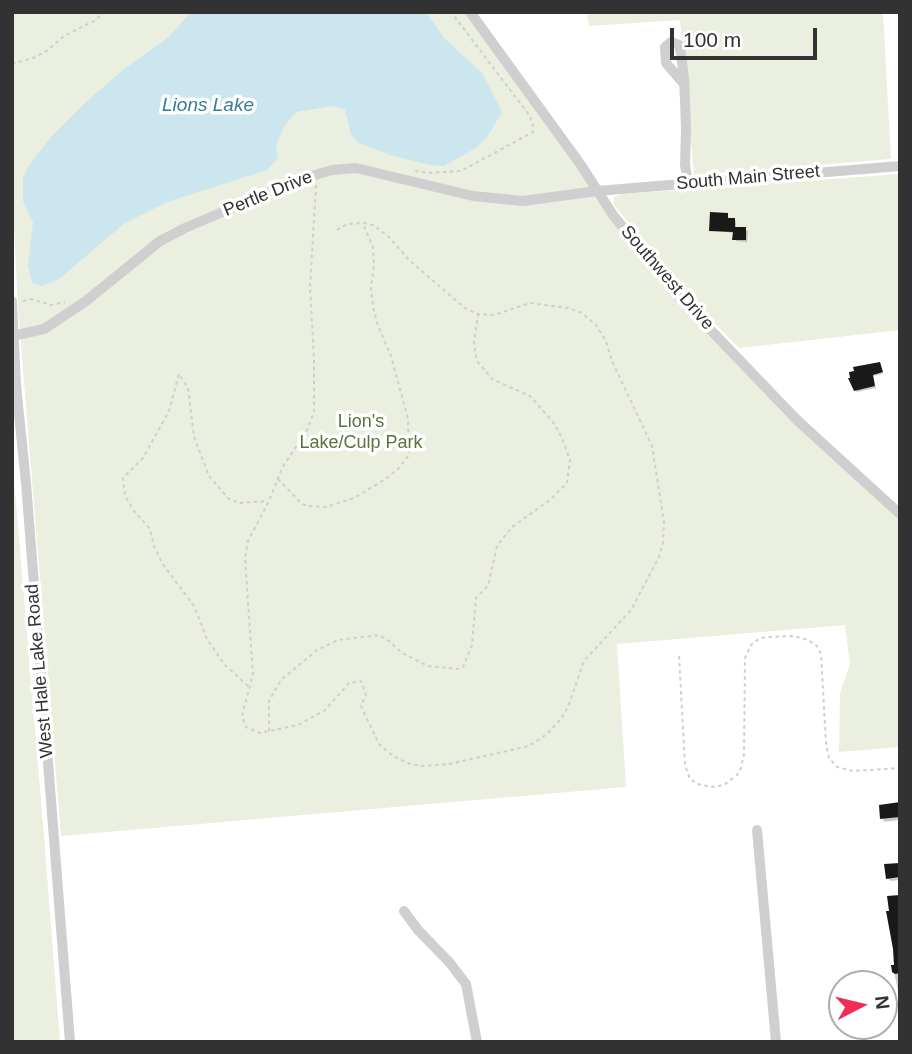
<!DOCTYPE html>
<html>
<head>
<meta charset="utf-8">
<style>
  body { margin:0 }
  #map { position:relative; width:912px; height:1054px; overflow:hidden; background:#fff; font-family:Arial,sans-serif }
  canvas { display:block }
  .frame { position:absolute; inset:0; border:14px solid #323232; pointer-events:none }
  .north { position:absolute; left:828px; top:970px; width:70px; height:70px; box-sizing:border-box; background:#fff; border:2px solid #adadad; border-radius:50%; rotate:83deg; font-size:19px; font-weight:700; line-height:28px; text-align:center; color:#323232 }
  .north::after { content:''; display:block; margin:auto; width:24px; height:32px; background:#ef2d56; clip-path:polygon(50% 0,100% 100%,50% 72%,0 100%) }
  .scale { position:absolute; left:670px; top:28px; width:147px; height:32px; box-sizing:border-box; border:4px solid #323232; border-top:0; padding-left:9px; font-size:21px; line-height:24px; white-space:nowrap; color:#323232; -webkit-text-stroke:5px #fff; paint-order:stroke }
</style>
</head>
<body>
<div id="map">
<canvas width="912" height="1054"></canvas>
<div class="frame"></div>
<div class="north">N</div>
<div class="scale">100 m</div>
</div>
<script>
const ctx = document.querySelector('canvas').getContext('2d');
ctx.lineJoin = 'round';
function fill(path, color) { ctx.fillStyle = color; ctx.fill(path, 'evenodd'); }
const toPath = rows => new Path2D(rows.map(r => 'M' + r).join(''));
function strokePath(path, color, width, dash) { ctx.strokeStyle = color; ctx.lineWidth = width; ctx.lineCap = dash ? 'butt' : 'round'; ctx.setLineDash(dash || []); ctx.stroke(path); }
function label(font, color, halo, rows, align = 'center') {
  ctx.font = font + ' Arial,sans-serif'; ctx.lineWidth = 7; ctx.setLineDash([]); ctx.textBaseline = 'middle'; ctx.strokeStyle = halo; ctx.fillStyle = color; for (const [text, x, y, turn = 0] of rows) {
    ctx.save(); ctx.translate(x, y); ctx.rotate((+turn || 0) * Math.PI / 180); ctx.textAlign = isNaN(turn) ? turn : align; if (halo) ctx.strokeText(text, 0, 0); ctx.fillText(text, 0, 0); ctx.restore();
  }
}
fill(toPath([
  [12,12,470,12,680,298,900,514,900,747,839,752,840,693,850,664,845,625,617,644,626,787,61,836,18,308,12,186],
  [587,12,883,12,891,159,694,175,680,20,589,26],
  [900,174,900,330,739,348,684,292,614,205,614,197,623,194],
  [12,455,44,836,60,1042,12,1042]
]), '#eaefe0');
fill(toPath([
  [191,12,426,12,444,38,482,73,502,112,487,137,476,148,444,166,430,165,390,155,359,143,351,134,345,110,333,106,296,112,285,125,276,145,278,158,267,170,167,202,125,223,59,279,42,286,32,282,28,266,33,222,23,201,23,178,30,164,51,137,85,103,123,70,169,37]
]), '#cbe6ef');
fill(toPath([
  [727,214,729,219,736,221,736,229,748,231,747,242,736,241,734,233,711,230],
  [880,364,883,374,873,376,876,388,857,392,855,390],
  [900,804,900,820,885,822,882,819],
  [900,864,900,880,891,881,887,878],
  [900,897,900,1026,900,1002,893,966,895,966]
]), '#0003');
fill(toPath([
  [710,212,728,213,728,218,735,218,735,227,746,227,746,240,732,240,733,232,709,231],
  [880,362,883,372,873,375,875,386,854,391,848,378,850,378,849,372,854,371,853,367],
  [900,802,900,817,880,819,879,805],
  [900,863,900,877,886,879,884,864],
  [900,895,900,973,895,974,892,972,891,965,894,965,893,949,886,911,889,911,887,896]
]), '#191919');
strokePath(toPath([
  [12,64,33,58,48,50,64,36,96,20,103,12],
  [415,171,428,173,461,171,533,132,533,126,530,116,451,12],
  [316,185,310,287,314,358,314,412,307,430,282,468,269,501,248,541,245,558,253,674,242,716,246,727,260,733,298,725,325,710,349,683,361,681,366,694,361,706,379,744,393,756,410,764,423,766,449,764,529,746,547,734,561,719,568,707,584,661,631,610,659,557,663,543,664,522,652,446,612,361,606,341,596,325,582,313,568,308,530,303,494,315,478,314,466,309,409,260,389,237,373,225,363,223,347,224,335,231],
  [23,301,31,299,51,305,65,302],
  [278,479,302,504,308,506,326,507,354,498,384,480,398,469,409,455,408,419,391,356,377,323,373,306,371,288,374,265,373,247,363,224],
  [679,656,685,765,690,779,698,784,711,787,724,785,737,775,741,768,744,754,745,658,751,645,760,638,768,637,794,636,808,640,817,646,821,654,826,743,829,758,837,767,853,771,900,768],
  [248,686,224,664,207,639,194,606,162,563,154,546,150,529,134,511,125,496,123,478,143,458,169,411,179,374,188,388,194,437,209,476,229,499,240,503,268,501],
  [269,731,269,701,281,680,317,650,338,640,379,635,389,641,402,653,428,666,458,669,463,667,472,645,476,598,488,586,497,546,512,527,550,500,567,483,570,460,562,438,553,422,530,396,492,379,477,361,474,343,478,315]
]), '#cfcfcf', 2, [3.5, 3.5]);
strokePath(toPath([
  [470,12,581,165,613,215,680,298,797,420,900,514],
  [684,84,666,63,665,47,671,42,679,45,681,54,684,78,685,101,686,129,685,165,688,183],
  [12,301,16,385,26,483,70,1042],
  [12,336,44,329,86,301,160,241,185,228,295,181,332,170,356,168,473,196,523,201,597,191,900,166],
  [757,830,776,1042],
  [404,911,418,930,450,963,466,984,477,1042]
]), '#cfcfcf', 10);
label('18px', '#323232', '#fff', [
  ["South Main Street",748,178,-5],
  ["Pertle Drive",268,194,-22],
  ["Southwest Drive",667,278,49],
  ["West Hale Lake Road",40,671,-95]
]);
label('18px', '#5c713b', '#fff', [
  ["Lion's",361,422],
  ["Lake/Culp Park",361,443]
]);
label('italic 19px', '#377c93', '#fff', [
  ["Lions Lake",208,106]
]);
</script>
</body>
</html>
